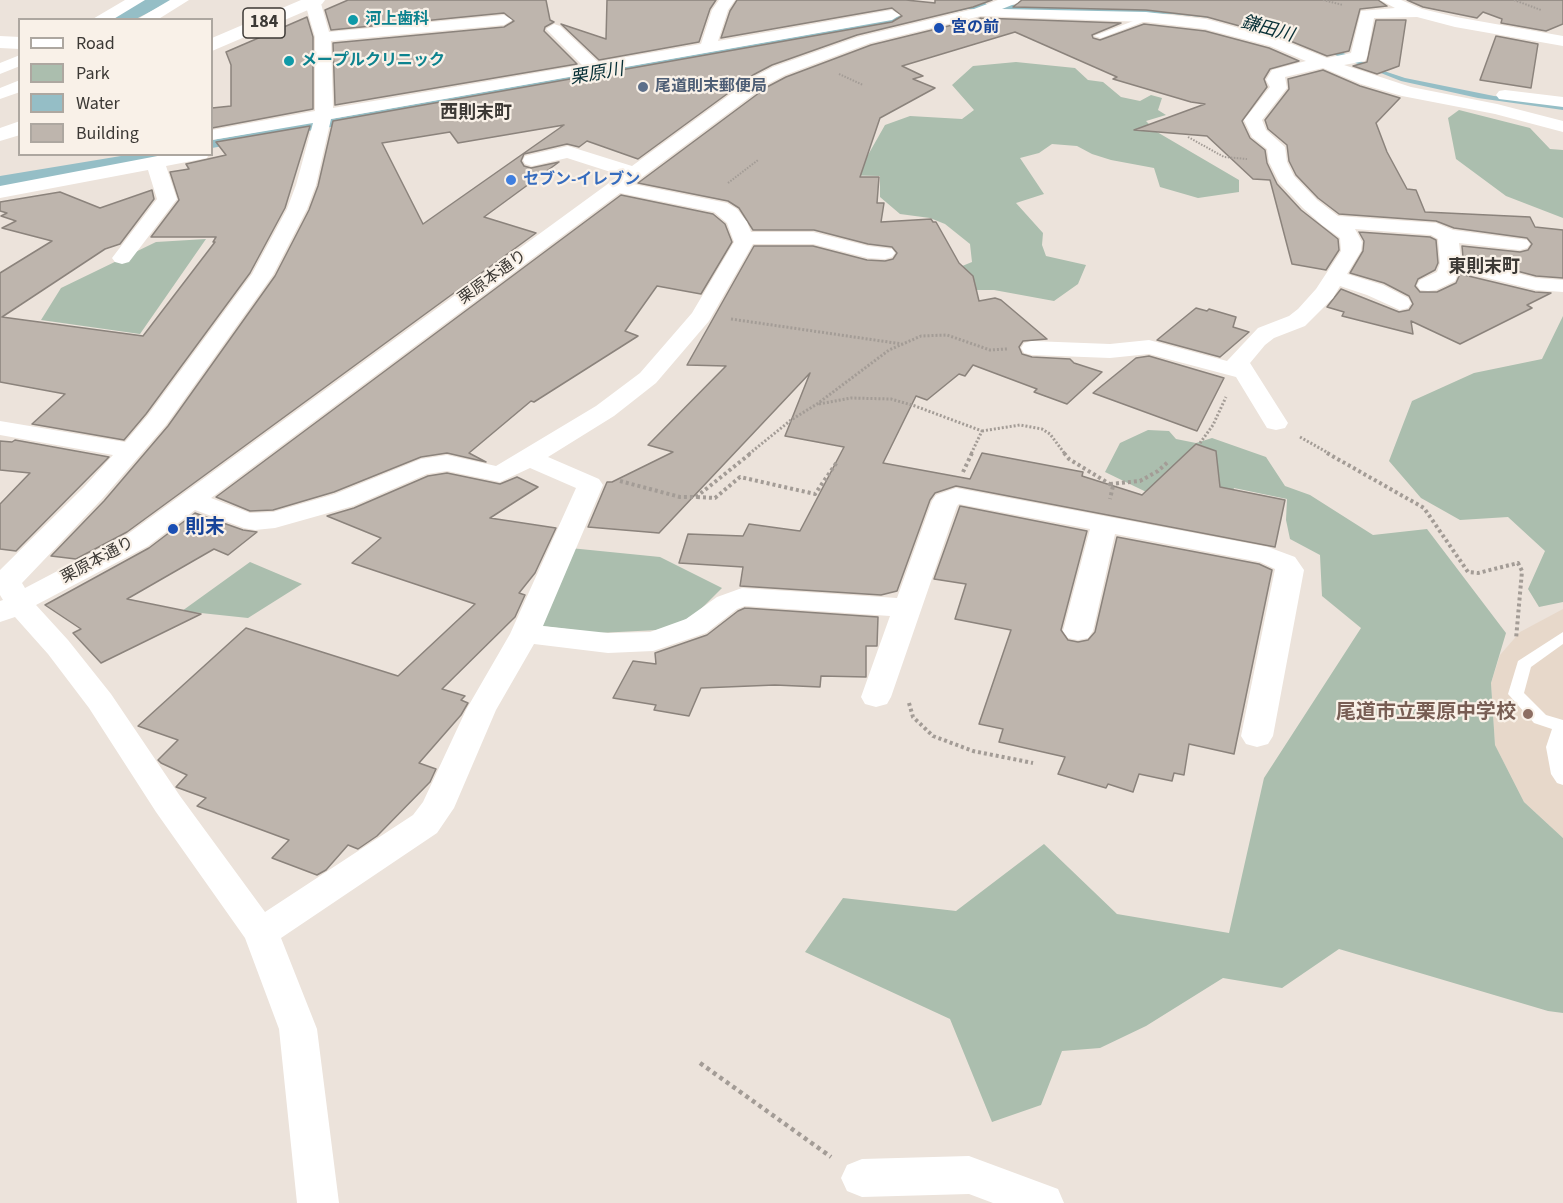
<!DOCTYPE html>
<html>
<head>
<meta charset="utf-8">
<style>
  body { margin:0 }
  #map { position:relative; width:1563px; height:1203px; overflow:hidden; background:#ece3db; font-family:"Source Sans 3",sans-serif }
  canvas { display:block }
  .legend { position:absolute; left:18px; top:18px; width:195px; height:138px; box-sizing:border-box; background:#f9f1e8; border:2px solid #ada7a0; margin:0; padding:8px 10px; list-style:none; font-size:18px; color:#3c3935 }
  .legend li { display:flex; align-items:center; gap:12px; height:30px }
  .legend b { width:30px; border:2px solid #ada7a0 }
</style>
</head>
<body>
<div id="map">
<canvas width="1563" height="1203"></canvas>
<ul class="legend">
<li><b style="height:8px;background:#fff"></b>Road</li>
<li><b style="height:16px;background:#abbeae"></b>Park</li>
<li><b style="height:16px;background:#95bec6"></b>Water</li>
<li><b style="height:16px;background:#beb5ad"></b>Building</li>
</ul>
</div>
<script>
const ctx = document.querySelector('canvas').getContext('2d');
ctx.lineJoin = 'round';
function fill(path, color) { ctx.fillStyle = color; ctx.fill(path, 'evenodd'); }
const toPath = rows => new Path2D(rows.map(r => 'M' + r).join(''));
function strokePath(path, color, width, dash) { ctx.strokeStyle = color; ctx.lineWidth = width; ctx.lineCap = dash ? 'butt' : 'round'; ctx.setLineDash(dash || []); ctx.stroke(path); }
function label(font, color, halo, rows, align = 'center') {
  ctx.font = font + ' "Source Sans 3","Noto Sans JP",sans-serif'; ctx.lineWidth = 4.5; ctx.setLineDash([]); ctx.textBaseline = 'middle'; ctx.strokeStyle = halo; ctx.fillStyle = color; for (const [text, x, y, turn = 0] of rows) {
    ctx.save(); ctx.translate(x, y); ctx.rotate((+turn || 0) * Math.PI / 180); ctx.textAlign = isNaN(turn) ? turn : align; if (halo) ctx.strokeText(text, 0, 0); ctx.fillText(text, 0, 0); ctx.restore();
  }
}
fill(toPath([
  [1563,609,1563,838,1524,802,1495,745,1491,683,1500,655,1520,632]
]), '#e7d8ca');
fill(toPath([
  [1016,62,1075,68,1088,80,1103,82,1121,97,1140,101,1151,95,1162,98,1158,110,1166,115,1146,121,1157,132,1239,180,1239,192,1198,198,1160,187,1154,168,1111,160,1092,154,1077,146,1052,144,1039,153,1020,158,1044,194,1016,203,1043,233,1042,245,1046,256,1086,265,1078,284,1054,301,994,290,968,290,950,271,972,262,970,244,945,224,930,218,900,214,880,197,880,176,835,175,864,162,885,125,910,116,962,119,974,110,952,85,973,66],
  [1459,110,1530,128,1550,149,1563,150,1563,218,1506,196,1456,159,1448,118],
  [206,239,140,334,41,320,61,288,156,242],
  [1563,316,1563,602,1539,607,1528,589,1545,551,1508,517,1460,520,1421,498,1389,461,1412,401,1474,373,1542,359],
  [1148,430,1169,431,1176,439,1196,443,1212,438,1266,457,1285,486,1310,495,1373,535,1427,529,1506,633,1491,683,1495,745,1524,802,1563,838,1563,1013,1548,1011,1339,949,1282,988,1223,978,1146,1026,1100,1048,1062,1051,1041,1105,992,1122,950,1019,805,952,843,898,956,911,1044,844,1117,914,1229,933,1264,778,1361,628,1322,596,1320,555,1290,539,1286,520,1287,499,1234,488,1230,501,1167,502,1105,472,1120,443],
  [570,548,660,557,722,588,696,614,675,625,657,630,599,633,542,626],
  [250,562,302,584,248,618,182,611]
]), '#abbeae');
fill(toPath([
  [142,0,173,0,136,19,105,20],
  [970,0,993,0,985,2,986,4,1162,9,1215,15,1320,42,1375,68,1405,78,1494,96,1563,104,1563,110,1478,98,1401,81,1300,41,1221,19,1172,14,968,9,787,46,212,148,212,140,856,26],
  [127,155,177,155,0,188,0,176]
]), '#95bec6');
const building = toPath([
  [348,0,546,0,550,20,554,22,545,27,544,31,577,64,335,105,333,43,504,27,514,21,504,13,331,30,325,10,348,0],
  [607,0,716,0,710,9,699,42,599,60,561,24,606,39,607,0],
  [737,0,906,0,935,3,935,0,992,0,973,7,857,35,772,65,753,75,638,159,587,141,579,147,567,144,524,154,521,161,524,166,531,168,559,162,484,217,536,233,127,532,76,559,51,556,104,501,168,426,275,276,309,210,318,186,333,121,892,22,902,16,892,8,721,38,730,11,737,0],
  [564,125,423,224,382,143,450,132,458,143,564,125],
  [1022,0,1378,0,1387,6,1360,9,1349,51,1327,56,1283,38,1207,17,1146,10,1013,7,1022,0],
  [1407,0,1563,0,1563,24,1546,31,1501,23,1502,19,1483,12,1477,18,1423,7,1407,0],
  [307,17,313,37,313,109,212,128,212,108,231,106,231,65,226,52,307,17],
  [981,18,1121,23,1092,35,1093,38,1100,40,1144,24,1205,31,1269,48,1299,61,1270,69,1264,79,1267,87,1242,121,1250,138,1265,150,1267,163,1277,184,1301,210,1338,239,1339,250,1326,270,1292,264,1270,180,1253,179,1207,136,1134,130,1205,104,1191,102,1113,79,1117,77,1015,32,902,66,923,76,913,79,935,88,880,118,860,177,879,177,877,203,884,203,881,222,931,219,933,222,936,222,959,263,973,276,979,301,995,298,1001,300,1047,339,1023,341,1019,347,1022,354,1032,357,1070,359,1074,363,1102,372,1067,404,1034,392,1037,389,973,365,965,376,959,374,927,400,916,396,883,463,970,479,982,453,1083,472,1082,476,1142,495,1196,444,1216,451,1220,487,1285,500,1275,547,956,486,935,493,930,500,897,591,881,595,740,586,743,567,679,563,688,534,743,536,749,524,800,531,844,447,785,436,810,373,659,533,588,527,607,482,612,482,673,452,648,445,726,366,687,365,754,246,813,246,867,260,885,261,893,259,897,253,892,247,868,244,814,230,753,230,739,208,728,201,638,183,767,87,786,77,871,45,981,18],
  [1376,20,1406,20,1399,66,1377,74,1353,66,1367,62,1376,20],
  [1496,36,1538,44,1531,88,1480,80,1496,36],
  [1323,70,1360,86,1400,98,1376,123,1387,152,1407,189,1416,190,1425,212,1530,217,1535,227,1563,230,1563,278,1536,276,1463,257,1462,246,1520,252,1528,250,1532,244,1527,238,1454,228,1436,221,1339,214,1318,198,1296,175,1289,161,1287,145,1268,129,1265,120,1289,89,1288,79,1323,70],
  [310,126,285,208,250,273,146,414,124,440,32,424,65,394,0,382,0,273,52,241,2,228,16,221,1,216,7,213,0,211,0,202,60,192,100,208,152,190,154,199,120,244,105,249,2,317,143,336,215,242,213,242,216,237,151,237,179,200,170,172,189,169,186,164,226,155,216,142,310,126],
  [621,195,713,214,725,224,732,242,701,294,657,286,625,331,638,336,534,402,531,401,469,453,486,462,447,453,421,457,334,492,273,510,250,511,216,497,621,195],
  [1359,232,1430,237,1436,240,1438,263,1435,270,1418,279,1415,286,1420,292,1437,292,1456,283,1460,274,1535,292,1551,293,1527,305,1532,308,1460,344,1411,321,1413,334,1342,316,1344,312,1327,307,1341,289,1399,312,1409,310,1413,304,1409,296,1384,283,1350,273,1363,251,1364,241,1359,232],
  [1196,308,1207,311,1209,309,1236,317,1233,327,1249,332,1220,357,1157,340,1196,308],
  [1149,356,1224,378,1197,431,1093,393,1136,358,1149,356],
  [15,440,109,457,16,551,0,549,0,504,30,473,0,470,0,441,12,442,15,440],
  [447,473,500,484,517,477,538,487,490,518,556,528,535,573,519,593,525,595,515,617,442,689,465,696,461,700,468,703,461,715,419,763,436,769,430,782,377,836,358,849,348,845,326,870,317,875,272,858,289,840,197,806,206,798,176,787,187,775,161,763,158,760,178,740,138,726,246,628,398,676,475,604,352,563,381,538,327,516,354,508,428,476,447,473],
  [960,506,1087,531,1061,630,1068,640,1078,642,1088,640,1095,632,1117,537,1259,564,1272,570,1234,754,1189,744,1184,775,1174,773,1172,781,1139,774,1133,792,1108,784,1106,788,1058,774,1065,757,999,742,1003,729,979,724,1011,630,955,619,966,584,934,579,960,506],
  [195,513,243,530,257,532,228,555,214,549,127,599,201,614,101,663,73,633,81,629,45,605,149,548,195,513],
  [745,608,878,617,877,646,866,646,866,677,821,676,820,687,775,685,701,688,689,716,654,710,656,705,613,698,633,661,656,664,655,653,707,635,738,611,745,608]
]);
fill(building, '#beb5ad');
strokePath(building, '#8b837c', 1.5);
strokePath(toPath([
  [1323,0,1343,5],
  [1514,0,1541,10],
  [839,74,863,85],
  [1188,137,1224,157,1247,159],
  [728,183,758,160]
]), '#a39c96', 2, [1.5, 1.5]);
strokePath(toPath([
  [731,319,902,344],
  [819,404,851,398,891,399,915,406,982,431,971,454],
  [982,431,1020,425,1042,429,1050,434,1065,454],
  [1300,437,1330,454],
  [1200,443,1213,425,1226,397],
  [749,454,791,420,817,404,889,350,921,336,947,335,990,350,1007,349]
]), '#a39c96', 3, [2, 2]);
strokePath(toPath([
  [1064,453,1069,459,1113,486,1110,499],
  [1327,453,1424,508,1468,572,1478,573,1518,563,1522,571,1516,639],
  [963,472,972,453],
  [620,481,680,497,696,497,751,453],
  [1110,484,1140,481,1158,471,1169,461],
  [697,497,715,498,740,477,815,494,837,462],
  [909,703,913,717,933,736,973,751,1033,763]
]), '#a39c96', 4, [3, 3]);
strokePath(toPath([
  [700,1063,831,1157]
]), '#a39c96', 4.5, [4, 4]);
fill(toPath([
  [1149,15,1156,17,1101,38,1094,36,1149,15],
  [1563,632,1563,644,1531,667,1524,693,1546,715,1563,720,1563,785,1557,783,1551,774,1546,747,1552,729,1534,723,1508,694,1518,661,1563,632]
]), '#fff');
fill(toPath([
  [125,0,145,0,112,20,91,20,125,0],
  [170,0,189,0,157,20,136,20,170,0],
  [304,0,320,0,329,32,504,15,512,20,504,25,331,41,333,108,582,65,546,29,554,24,560,26,598,62,701,44,712,10,719,0,735,0,728,10,718,41,892,10,900,15,892,20,331,119,316,185,307,209,273,275,166,425,102,499,22,583,25,588,128,534,620,175,567,158,532,166,525,164,523,160,525,156,568,146,632,166,754,77,773,67,858,37,974,9,998,0,1020,0,1017,3,1002,9,1146,12,1206,19,1282,40,1327,58,1351,53,1361,11,1395,8,1380,0,1401,0,1422,9,1456,17,1563,36,1563,46,1455,27,1417,17,1374,18,1367,57,1365,61,1344,65,1411,87,1497,104,1563,121,1563,132,1495,114,1402,96,1361,84,1323,68,1285,77,1287,88,1262,120,1266,130,1285,147,1287,162,1294,176,1317,200,1338,216,1436,223,1453,230,1527,240,1530,244,1527,248,1520,250,1459,243,1461,259,1536,278,1563,280,1563,292,1536,290,1459,271,1455,281,1436,290,1428,291,1420,290,1417,285,1420,280,1437,272,1440,263,1438,239,1431,235,1355,229,1362,242,1361,251,1347,274,1383,285,1408,298,1411,303,1408,308,1400,310,1367,295,1340,286,1333,298,1305,326,1274,338,1265,345,1250,363,1288,423,1285,428,1276,430,1267,428,1236,377,1149,354,1110,358,1032,355,1024,353,1021,348,1024,343,1032,341,1110,344,1149,340,1227,361,1258,328,1289,316,1298,309,1316,289,1341,251,1340,238,1322,225,1303,208,1279,182,1269,162,1267,149,1252,137,1244,120,1270,87,1266,80,1272,70,1306,61,1270,46,1205,29,1146,22,981,16,870,43,785,75,766,85,633,184,727,203,737,209,747,222,751,232,813,232,868,246,892,249,895,253,892,257,885,259,868,258,813,244,753,244,709,321,656,383,614,416,548,457,599,479,603,485,543,626,608,633,650,632,686,619,717,597,742,588,897,598,932,501,936,495,956,488,1268,547,1295,557,1304,570,1273,736,1268,744,1257,747,1246,744,1241,736,1275,569,1260,562,1115,534,1093,631,1088,638,1078,640,1068,638,1063,631,1090,529,959,504,957,506,891,697,887,704,876,707,865,704,861,697,890,616,745,606,737,609,706,633,653,651,608,653,534,644,496,710,454,808,437,833,281,938,317,1029,339,1203,297,1203,279,1029,245,938,156,812,89,708,48,654,15,617,0,622,0,601,3,600,0,595,0,570,84,487,113,455,0,435,0,421,125,442,148,415,252,274,287,209,296,185,313,123,212,140,212,130,315,111,315,37,304,0],
  [620,193,714,212,727,223,734,242,692,313,640,373,596,406,496,466,447,455,421,459,335,494,273,512,250,513,211,498,620,193],
  [530,468,576,488,510,634,466,710,423,802,413,815,265,912,180,796,111,694,68,640,36,605,148,546,195,510,244,528,255,530,275,528,353,506,427,474,447,471,500,482,530,468],
  [20,55,20,66,0,74,0,63,20,55],
  [20,80,20,92,0,99,0,88,20,80],
  [1505,90,1563,97,1563,107,1499,99,1496,95,1499,91,1505,90],
  [168,154,209,154,207,158,166,166,177,199,129,262,122,264,115,262,112,258,157,199,148,170,0,198,0,186,168,154],
  [969,1156,1058,1189,1064,1203,993,1203,969,1194,862,1197,847,1191,841,1178,847,1165,862,1159,969,1156]
]), '#fff');
fill(toPath([
  [0,36,20,37,20,49,0,48,0,36]
]), '#fff');
fill(toPath([
  [301,0,325,0,322,4,212,51,212,38,301,0],
  [20,121,20,135,0,141,0,128,20,121]
]), '#fff');
for (const [x, y, r, color] of [
  [353,20,6,"#0f9aa8"],
  [939,28,6,"#1a4fb4"],
  [289,61,6,"#0f9aa8"],
  [643,87,6,"#5c6f8a"],
  [511,180,6,"#3f7fe0"],
  [173,529,6,"#1a4fb4"],
  [1528,714,6,"#8d6e63"]
]) { const dot = new Path2D(); dot.arc(x, y, r, 0, 2 * Math.PI); ctx.fillStyle = color; ctx.fill(dot); strokePath(dot, '#f9f1e8', 2); }
label('bold 16px', '#0d838f', '#f9f1e8', [
  ["河上歯科",365,20],
  ["メープルクリニック",301,61]
], 'left');
label('bold 16px', '#164399', '#f9f1e8', [
  ["宮の前",951,28]
], 'left');
label('bold 16px', '#4e5e75', '#f9f1e8', [
  ["尾道則末郵便局",655,87]
], 'left');
label('bold 16px', '#366cbe', '#f9f1e8', [
  ["セブン-イレブン",523,180]
], 'left');
label('16px', '#3c3935', '#f9f1e8', [
  ["栗原本通り",493,278,-36],
  ["栗原本通り",98,561,-28]
]);
for (const [x, y, w] of [
  [264,23,42]
]) { const box = new Path2D(); box.roundRect(x - w / 2, y - 15, w, 30, 4.5); ctx.fillStyle = '#f9f1e8'; ctx.fill(box); strokePath(box, '#3c3935', 1.5); }
label('bold 18px', '#3c3935', null, [
  ["184",264,23]
]);
label('italic 18px', '#062f36', '#f9f1e8', [
  ["鎌田川",1267,30,15],
  ["栗原川",597,75,-10]
]);
label('bold 18px', '#3c3935', '#f9f1e8', [
  ["西則末町",476,114],
  ["東則末町",1484,268]
]);
label('bold 20px', '#164399', '#f9f1e8', [
  ["則末",185,529]
], 'left');
label('bold 20px', '#785e54', '#f9f1e8', [
  ["尾道市立栗原中学校",1516,714]
], 'right');
</script>
</body>
</html>
